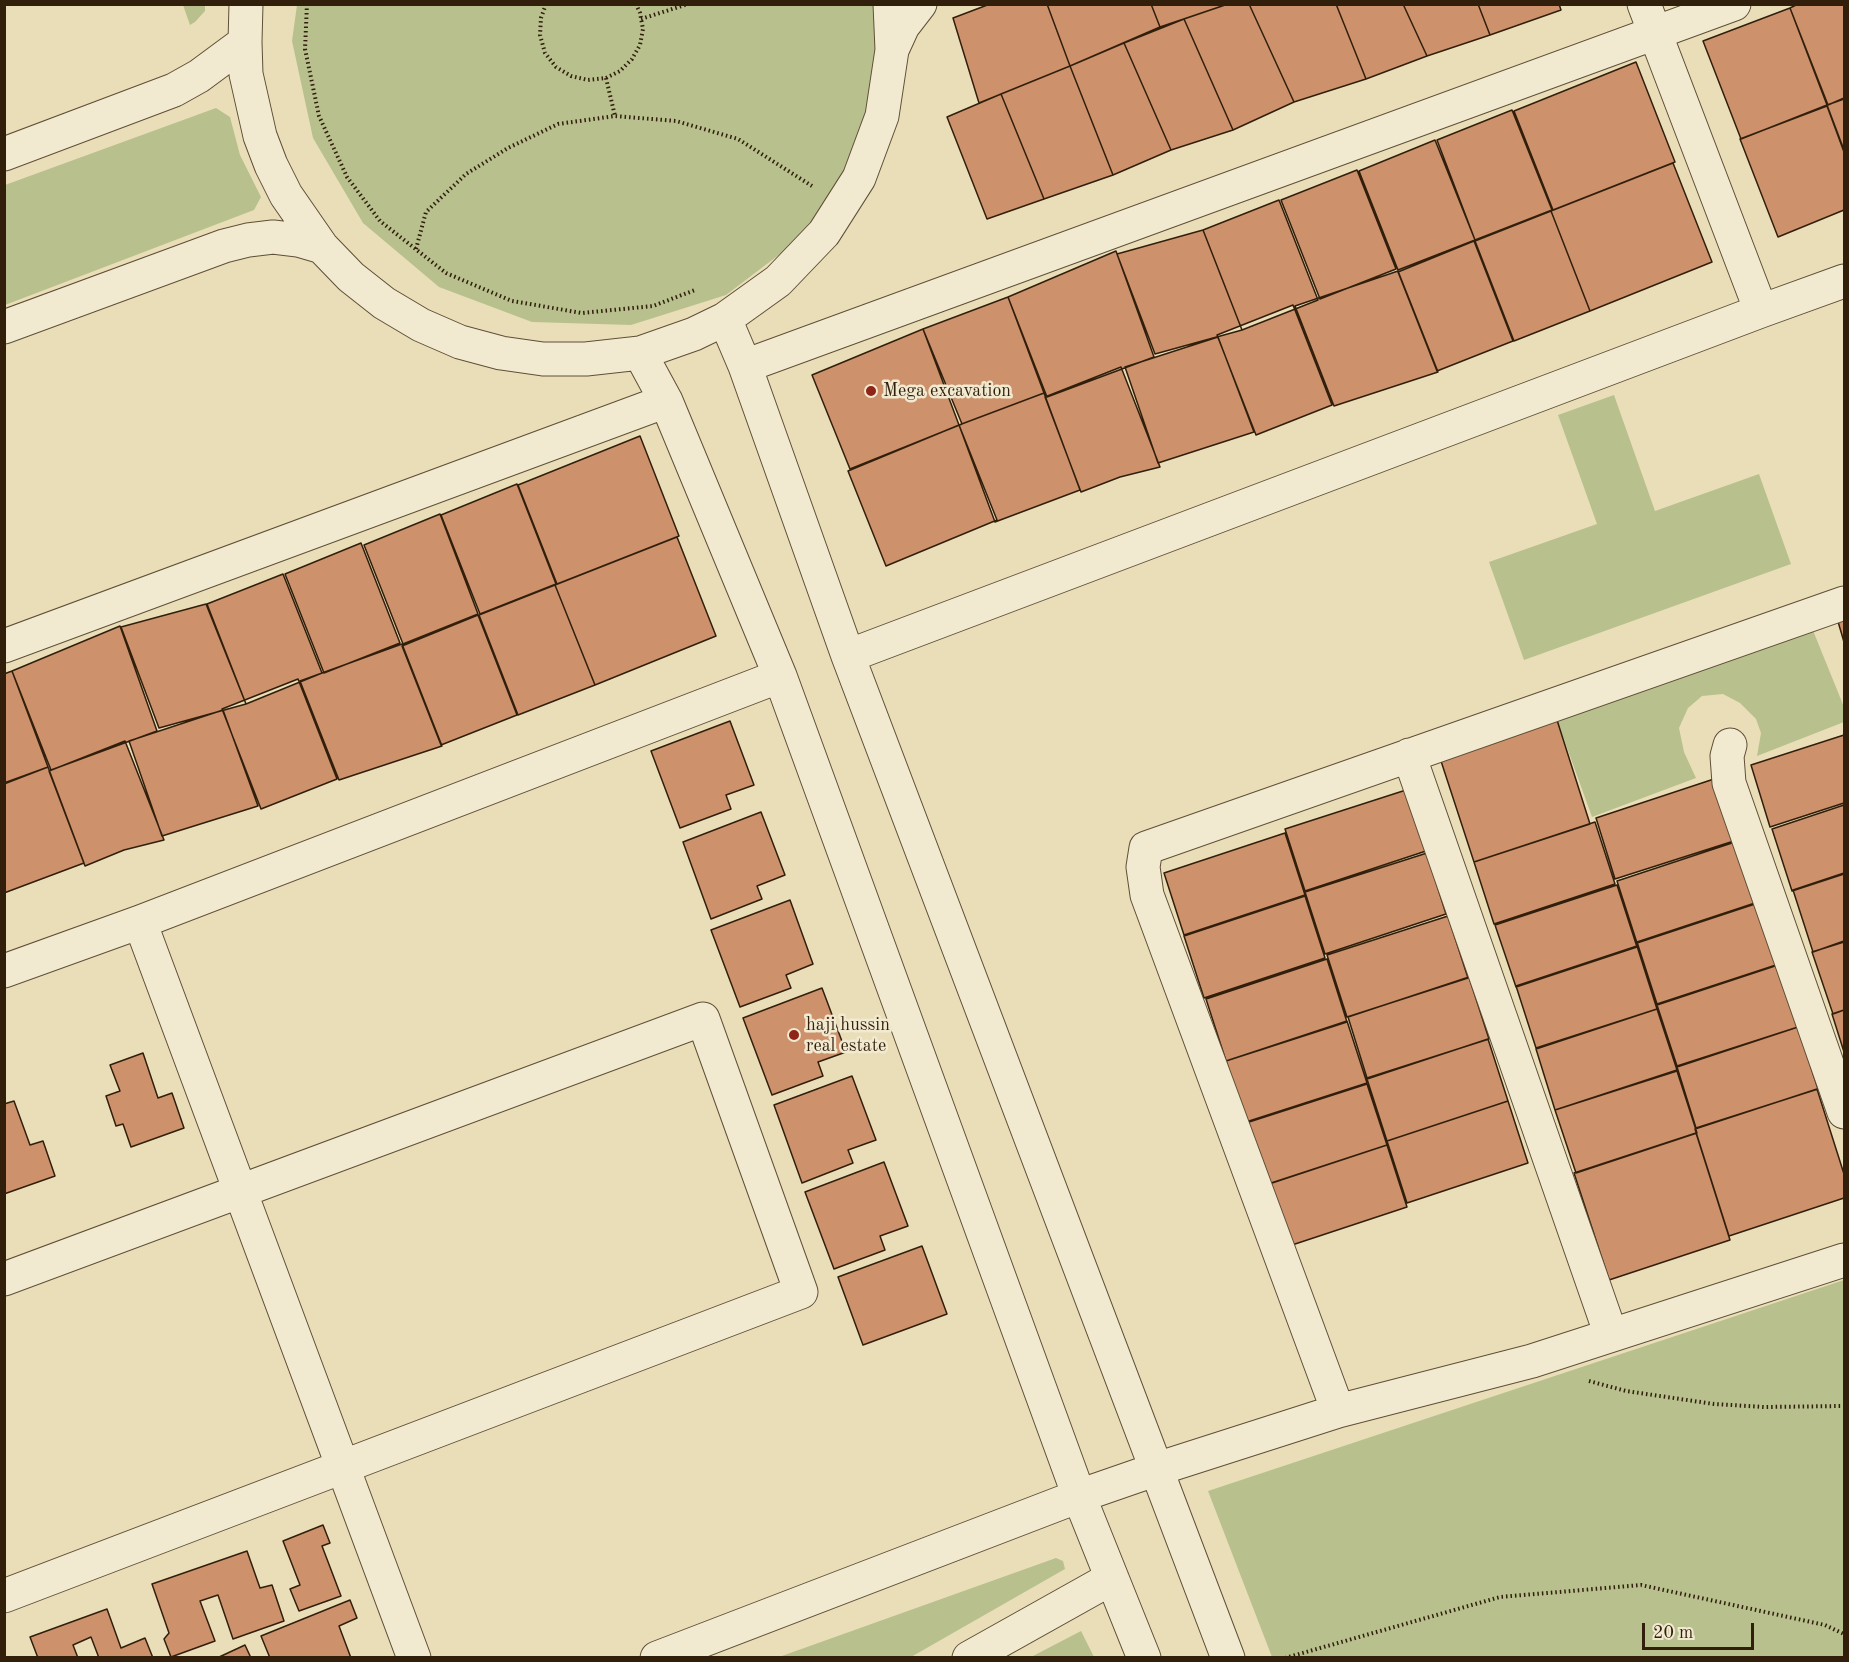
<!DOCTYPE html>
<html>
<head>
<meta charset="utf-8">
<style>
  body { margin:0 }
  #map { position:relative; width:1849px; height:1662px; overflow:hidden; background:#eadeb8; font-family:"Old Standard TT",serif }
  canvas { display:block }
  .frame { position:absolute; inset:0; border:6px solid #311f0c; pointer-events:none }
  .scale { position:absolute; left:1642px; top:1623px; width:112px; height:27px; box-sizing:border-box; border:3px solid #311f0c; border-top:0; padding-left:8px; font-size:18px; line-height:21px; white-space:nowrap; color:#311f0c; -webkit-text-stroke:4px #f1ead1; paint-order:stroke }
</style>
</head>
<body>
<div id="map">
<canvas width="1849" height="1662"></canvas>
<div class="frame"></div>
<div class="scale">20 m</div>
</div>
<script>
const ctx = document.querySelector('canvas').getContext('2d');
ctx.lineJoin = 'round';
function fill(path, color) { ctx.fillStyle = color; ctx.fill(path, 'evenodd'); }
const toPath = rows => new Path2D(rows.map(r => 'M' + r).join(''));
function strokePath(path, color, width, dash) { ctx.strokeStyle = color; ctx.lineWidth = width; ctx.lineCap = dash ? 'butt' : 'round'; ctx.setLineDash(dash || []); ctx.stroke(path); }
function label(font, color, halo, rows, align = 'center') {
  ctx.font = font + ' "Old Standard TT",serif'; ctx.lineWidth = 5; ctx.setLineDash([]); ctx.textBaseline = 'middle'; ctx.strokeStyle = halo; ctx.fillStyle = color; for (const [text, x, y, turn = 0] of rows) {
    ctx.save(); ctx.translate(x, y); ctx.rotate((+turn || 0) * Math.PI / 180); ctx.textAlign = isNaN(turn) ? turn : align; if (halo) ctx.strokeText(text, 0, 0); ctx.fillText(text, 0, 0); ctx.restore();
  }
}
fill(toPath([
  [883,4,861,153,805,235,726,295,631,325,532,322,439,287,363,223,313,138,292,41,297,5],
  [183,5,205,5,205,11,195,22,190,25],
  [216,108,230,117,240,155,261,197,254,210,5,305,5,185],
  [1614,395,1655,511,1759,474,1791,564,1524,660,1489,562,1597,524,1558,415],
  [1812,628,1844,707,1844,722,1757,756,1761,733,1756,719,1740,703,1723,694,1702,696,1688,708,1679,728,1684,752,1696,778,1592,817,1557,720],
  [1844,1280,1844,1657,1272,1657,1208,1491],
  [1056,1558,1063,1561,1065,1569,911,1657,779,1657],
  [1081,1631,1094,1657,1031,1657]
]), '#b8c18e');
const building = toPath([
  [990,4,1047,4,1070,66,979,103,953,18,990,4],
  [1047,4,1151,4,1160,27,1070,66,1047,4],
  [1151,4,1228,4,1160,27,1151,4],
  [1228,4,1249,4,1294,102,1233,130,1184,19,1228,4],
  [1249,4,1336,4,1366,79,1294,102,1249,4],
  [1336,4,1403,4,1427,56,1366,79,1336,4],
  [1403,4,1478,4,1490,35,1427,56,1403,4],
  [1478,4,1559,4,1561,10,1490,35,1478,4],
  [1798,4,1844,4,1844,98,1828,105,1790,8,1798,4],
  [1790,8,1827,105,1741,139,1703,41,1790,8],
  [1184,19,1233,130,1171,150,1124,43,1184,19],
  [1124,43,1171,150,1113,175,1070,66,1124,43],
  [1636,62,1675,162,1553,210,1514,111,1636,62],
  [1070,66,1113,175,1044,199,1001,94,1070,66],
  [1001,94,1044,199,987,219,947,117,1001,94],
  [1844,99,1844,150,1827,105,1844,99],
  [1827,106,1844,152,1844,210,1778,237,1740,139,1827,106],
  [1512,110,1552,210,1475,240,1437,140,1512,110],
  [1435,140,1475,240,1398,270,1359,171,1435,140],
  [1673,163,1712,262,1590,311,1551,211,1673,163],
  [1357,170,1396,269,1320,299,1281,200,1357,170],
  [1279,200,1318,300,1242,330,1203,230,1279,200],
  [1551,211,1590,311,1514,341,1475,241,1551,211],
  [1203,230,1242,330,1155,354,1117,254,1203,230],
  [1474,241,1513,341,1437,371,1398,272,1474,241],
  [1116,251,1154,357,1047,397,1008,297,1116,251],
  [1398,271,1438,372,1334,406,1295,306,1398,271],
  [1008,297,1044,393,959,425,923,329,1008,297],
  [1293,305,1332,405,1256,435,1217,335,1293,305],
  [923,329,962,424,850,469,812,375,923,329],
  [1218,337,1254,432,1158,463,1125,367,1218,337],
  [1121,367,1160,467,1120,477,1081,492,1045,397,1121,367],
  [1044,393,1080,490,995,522,959,425,1044,393],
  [959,425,997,520,886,566,848,471,959,425],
  [640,436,679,536,557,584,518,485,640,436],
  [517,484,556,584,480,614,441,515,517,484],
  [440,514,478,614,403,644,364,545,440,514],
  [677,537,716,636,595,685,555,585,677,537],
  [361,543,400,643,324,673,285,574,361,543],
  [283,574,322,673,246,704,207,604,283,574],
  [555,585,595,685,518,715,479,615,555,585],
  [206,604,246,704,159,728,121,627,206,604],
  [1844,604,1844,642,1834,608,1844,604],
  [478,615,517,715,441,745,402,646,478,615],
  [120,626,157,731,51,770,12,671,120,626],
  [402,644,442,746,339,780,300,681,402,644],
  [12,671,48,767,4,783,4,674,12,671],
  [298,679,337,779,261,809,222,709,298,679],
  [223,710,258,806,162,836,129,741,223,710],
  [1557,720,1590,824,1474,862,1440,758,1557,720],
  [730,721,754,785,726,795,731,809,680,828,651,751,730,721],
  [1844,735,1844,803,1770,827,1751,765,1844,735],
  [125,741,164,840,124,850,85,866,49,771,125,741],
  [48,767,84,863,4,893,4,784,48,767],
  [1717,778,1737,840,1615,879,1596,818,1717,778],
  [1406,790,1426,851,1305,891,1285,829,1406,790],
  [1844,805,1844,874,1792,891,1772,829,1844,805],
  [761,812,785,875,757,886,762,899,711,919,683,842,761,812],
  [1595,822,1615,884,1494,924,1474,862,1595,822],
  [1285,833,1305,895,1184,935,1164,873,1285,833],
  [1738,841,1758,903,1637,943,1617,881,1738,841],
  [1427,853,1446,914,1325,954,1305,892,1427,853],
  [1844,873,1844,941,1813,952,1793,890,1844,873],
  [1617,885,1637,947,1516,987,1495,925,1617,885],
  [1305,896,1325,958,1204,998,1184,936,1305,896],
  [790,900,813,964,786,975,791,988,740,1007,711,930,790,900],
  [1758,902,1779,964,1657,1004,1637,942,1758,902],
  [1448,916,1468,978,1347,1017,1327,955,1448,916],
  [1844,942,1844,1010,1833,1014,1812,952,1844,942],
  [1637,946,1657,1009,1536,1048,1516,986,1637,946],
  [1327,959,1347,1022,1226,1061,1206,999,1327,959],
  [1778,965,1798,1027,1677,1066,1657,1005,1778,965],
  [1469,977,1489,1039,1367,1078,1348,1017,1469,977],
  [822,988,846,1052,818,1062,823,1076,772,1095,743,1018,822,988],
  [1657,1009,1677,1070,1555,1110,1536,1049,1657,1009],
  [1844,1010,1844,1052,1832,1014,1844,1010],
  [1347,1021,1367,1083,1246,1122,1226,1061,1347,1021],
  [1798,1027,1818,1089,1696,1128,1677,1067,1798,1027],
  [1488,1039,1508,1101,1387,1141,1367,1079,1488,1039],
  [143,1053,158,1098,172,1093,184,1128,131,1147,123,1124,116,1126,106,1096,120,1091,110,1065,143,1053],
  [1677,1071,1697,1133,1576,1173,1555,1110,1677,1071],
  [852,1076,876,1140,848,1150,853,1163,802,1183,774,1105,852,1076],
  [1367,1084,1387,1145,1266,1185,1246,1123,1367,1084],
  [1817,1089,1844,1174,1844,1198,1729,1236,1695,1129,1817,1089],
  [14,1101,30,1145,43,1141,55,1176,4,1194,4,1104,14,1101],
  [1508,1101,1528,1163,1407,1203,1387,1141,1508,1101],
  [1696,1133,1730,1240,1609,1280,1574,1173,1696,1133],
  [1387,1145,1407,1207,1286,1247,1265,1185,1387,1145],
  [884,1162,908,1226,880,1236,885,1250,834,1269,805,1192,884,1162],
  [922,1246,947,1314,863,1345,838,1277,922,1246],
  [323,1525,330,1543,322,1546,341,1596,299,1611,290,1589,300,1585,283,1541,323,1525],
  [247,1551,260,1588,272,1585,284,1621,233,1639,218,1595,200,1601,215,1641,171,1657,164,1639,169,1633,152,1584,247,1551],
  [350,1600,357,1618,339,1626,351,1658,270,1658,261,1636,350,1600],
  [107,1609,121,1648,145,1638,153,1658,99,1658,91,1637,73,1645,78,1658,38,1658,30,1637,107,1609],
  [245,1645,251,1658,217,1658,245,1645]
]);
fill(building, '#cd916c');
strokePath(building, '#311f0c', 1.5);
const minor = toPath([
  [246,4,245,42,246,74,260,136,271,165,286,195,322,247,351,277,384,303,421,325,460,342,501,353,543,359,586,359,640,353,694,334,725,319,778,281,824,233,859,178,882,116,892,50,890,4],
  [1644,4,1761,311],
  [892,50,903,26,920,4],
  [4,154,174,90,199,76,245,42],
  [725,319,745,366,848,656,1228,1658],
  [4,327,224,246,248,240,273,237,298,240,322,247],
  [640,353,666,401,780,676,1079,1496,1144,1658],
  [745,366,1734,4],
  [4,646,666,401],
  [848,656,1761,311,1844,281],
  [1730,745,1727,756,1729,783,1844,1112],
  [1409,755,1611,1335],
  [140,922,414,1658],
  [4,971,140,922,780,676],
  [4,1279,703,1019,801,1292,4,1596],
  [1338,1411,1147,895,1143,867,1146,848,1844,603],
  [657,1658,1079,1496,1157,1469,1338,1411,1532,1361,1844,1260],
  [969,1658,1112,1578]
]);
strokePath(minor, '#5f4f37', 35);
strokePath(toPath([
  [307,4,305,49,319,116,347,177,380,221,446,273,512,301,582,313,653,306,695,290],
  [546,4,541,18,540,35,545,53,556,67,571,76,588,80,606,78,620,71,632,59,640,45,643,29,640,13,636,4],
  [641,19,688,4],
  [606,78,615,116],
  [416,249,426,212,466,174,508,148,558,124,615,116,676,121,738,139,812,186],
  [1589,1381,1626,1391,1714,1404,1764,1407,1844,1406],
  [1285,1658,1500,1597,1641,1585,1825,1625,1844,1634]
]), '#311f0c', 4, [1.5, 3]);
strokePath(minor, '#f1ead1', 33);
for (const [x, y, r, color] of [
  [871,391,6,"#8f2418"],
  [794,1035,6,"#8f2418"]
]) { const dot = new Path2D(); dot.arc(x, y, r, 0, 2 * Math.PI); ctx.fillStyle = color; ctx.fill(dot); strokePath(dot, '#f1ead1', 2); }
label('18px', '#311f0c', '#f1ead1', [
  ["Mega excavation",883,391],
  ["haji hussin",806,1025],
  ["real estate",806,1046]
], 'left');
</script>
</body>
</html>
